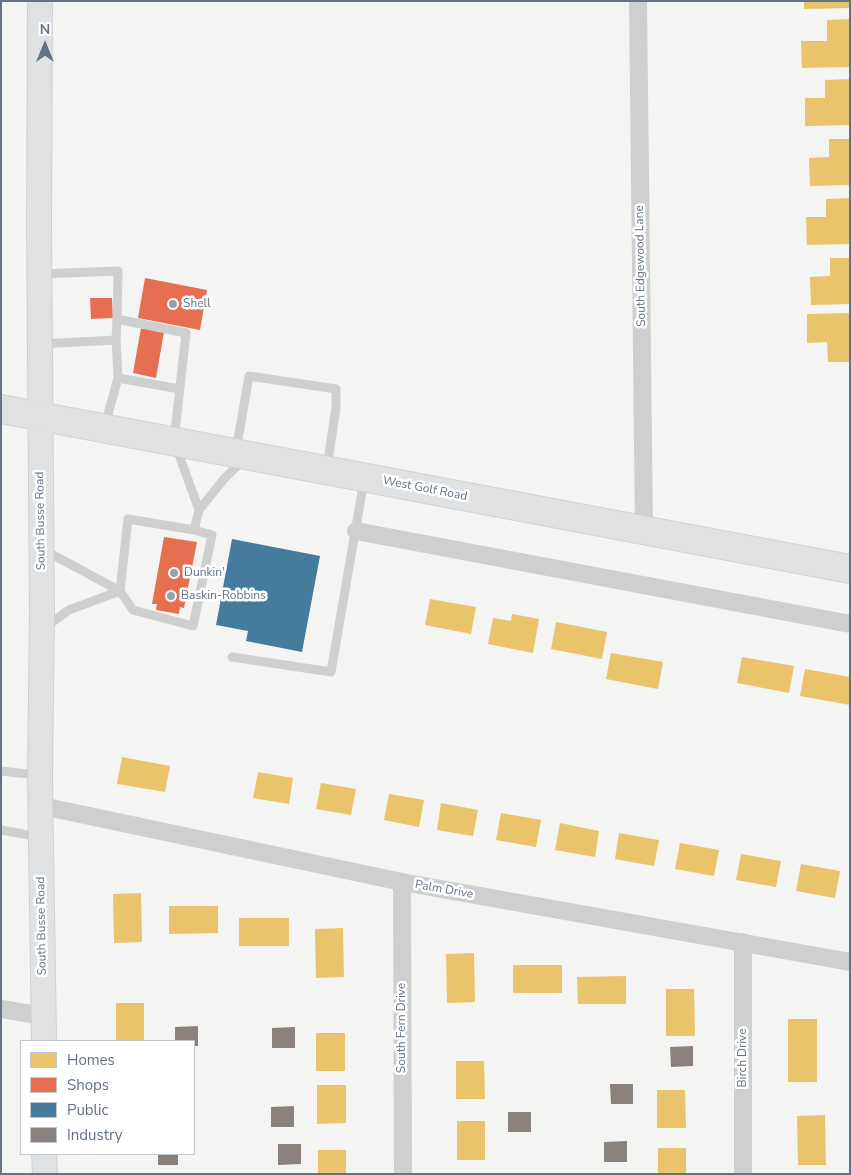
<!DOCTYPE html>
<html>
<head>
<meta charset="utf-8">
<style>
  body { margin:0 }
  #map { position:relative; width:851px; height:1175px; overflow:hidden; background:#f4f4f2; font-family:"Nunito Sans",sans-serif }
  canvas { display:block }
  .frame { position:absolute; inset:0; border:2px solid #637284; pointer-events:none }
  .legend { position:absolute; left:20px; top:1040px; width:175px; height:115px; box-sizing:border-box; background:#fff; border:1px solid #c1c7ce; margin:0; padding:6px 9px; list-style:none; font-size:15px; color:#637284 }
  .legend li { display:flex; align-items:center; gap:10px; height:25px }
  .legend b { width:25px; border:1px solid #c1c7ce }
  .north { position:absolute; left:20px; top:20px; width:50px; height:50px; -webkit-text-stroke:4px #fff; paint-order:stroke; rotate:0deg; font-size:14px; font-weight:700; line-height:20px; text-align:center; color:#637284 }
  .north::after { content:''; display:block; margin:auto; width:18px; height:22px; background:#637284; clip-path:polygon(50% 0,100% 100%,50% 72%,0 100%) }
</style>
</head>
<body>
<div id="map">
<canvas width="851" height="1175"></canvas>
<div class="frame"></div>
<ul class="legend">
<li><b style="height:14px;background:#e9c46a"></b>Homes</li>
<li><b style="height:14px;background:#e76f51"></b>Shops</li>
<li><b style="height:14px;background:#457b9d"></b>Public</li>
<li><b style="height:14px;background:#8a817c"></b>Industry</li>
</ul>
<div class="north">N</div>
</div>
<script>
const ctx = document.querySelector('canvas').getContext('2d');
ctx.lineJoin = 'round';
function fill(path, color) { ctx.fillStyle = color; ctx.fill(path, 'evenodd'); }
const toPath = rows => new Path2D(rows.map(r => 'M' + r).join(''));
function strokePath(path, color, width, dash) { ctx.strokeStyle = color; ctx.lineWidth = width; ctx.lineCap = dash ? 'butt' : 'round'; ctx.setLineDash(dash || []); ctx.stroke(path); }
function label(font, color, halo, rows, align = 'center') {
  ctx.font = font + ' "Nunito Sans",sans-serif'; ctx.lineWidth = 5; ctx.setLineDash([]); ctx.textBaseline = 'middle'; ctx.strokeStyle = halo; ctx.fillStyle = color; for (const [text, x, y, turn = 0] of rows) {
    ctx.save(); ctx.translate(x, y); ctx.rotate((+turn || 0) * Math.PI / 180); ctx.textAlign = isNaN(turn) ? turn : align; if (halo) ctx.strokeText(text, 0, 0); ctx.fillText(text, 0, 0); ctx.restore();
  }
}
fill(toPath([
  [804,1,850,1,850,8,804,9],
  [850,19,850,67,802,68,801,41,827,41,827,20],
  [850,79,850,125,805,126,805,98,825,98,825,80],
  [829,139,850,139,850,185,810,186,809,158,829,157],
  [850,198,850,244,807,245,806,217,826,217,826,199],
  [830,258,850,258,850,304,811,305,810,277,830,276],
  [850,313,850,362,828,362,827,342,807,343,807,314],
  [430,599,476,607,471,634,425,625],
  [512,614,539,619,533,653,488,644,493,618,511,621],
  [556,622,607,632,602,659,551,649],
  [611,653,663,662,658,689,606,679],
  [742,657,794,666,789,693,737,683],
  [805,669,850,677,850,705,800,696],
  [122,757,170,766,165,792,117,784],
  [258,772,293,778,289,804,253,798],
  [321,783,356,789,351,815,316,809],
  [389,794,424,800,419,827,384,820],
  [441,803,478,810,473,836,437,830],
  [501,813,541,820,536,847,496,840],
  [560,823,599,831,595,857,555,850],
  [619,833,659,840,654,866,615,859],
  [680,843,719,850,714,876,675,869],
  [741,854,781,861,776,887,736,880],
  [801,864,840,871,835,898,796,891],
  [141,893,142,942,114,943,113,894],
  [169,906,218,906,218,933,169,934],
  [239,918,289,918,289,946,239,946],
  [343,928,344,977,316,978,315,929],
  [474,953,475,1002,447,1003,446,954],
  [513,965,562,965,562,993,513,993],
  [626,976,626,1004,578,1004,577,977],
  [666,989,694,989,695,1036,666,1036],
  [116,1003,144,1003,144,1041,116,1041],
  [788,1019,817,1019,817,1082,788,1082],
  [316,1033,345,1033,345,1071,316,1071],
  [456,1061,484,1061,485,1099,456,1099],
  [317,1085,346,1085,346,1123,317,1124],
  [657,1090,685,1090,686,1128,657,1128],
  [825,1115,826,1165,798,1165,797,1116],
  [457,1121,485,1121,485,1160,457,1160],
  [658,1148,686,1148,686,1174,658,1174],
  [318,1150,346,1150,346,1174,318,1174]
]), '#e9c46a');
fill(toPath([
  [145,278,207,290,200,330,138,318],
  [90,298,112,298,113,318,91,319],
  [141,328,164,332,156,378,133,373],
  [164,537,197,542,184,608,180,607,179,614,156,610,157,604,152,604]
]), '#e76f51');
fill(toPath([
  [232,539,320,556,302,652,246,641,248,631,216,625]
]), '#457b9d');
fill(toPath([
  [198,1026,198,1046,194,1046,194,1041,175,1041,175,1027],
  [295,1027,295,1048,272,1048,272,1028],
  [693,1046,693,1066,671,1067,670,1047],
  [610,1084,633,1084,633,1104,611,1104],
  [294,1106,294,1127,271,1127,271,1107],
  [508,1112,531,1112,531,1132,508,1132],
  [627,1141,627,1162,604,1162,604,1142],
  [278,1144,301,1144,301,1164,278,1165],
  [158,1154,178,1154,178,1165,158,1165]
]), '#8a817c');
const secondary = toPath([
  [40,1,39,226,42,613,40,776,44,1041],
  [44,1154,45,1174]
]);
const primary = toPath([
  [1,409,850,569]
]);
strokePath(secondary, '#cfd1d2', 26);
strokePath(primary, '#d1d2d1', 30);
strokePath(toPath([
  [40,274,118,271,117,319],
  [41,344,116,340],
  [118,378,180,389],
  [105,425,118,378,116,340,117,319,186,333,174,441,199,510],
  [236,451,249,376,336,389,336,408,327,467],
  [44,550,120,591,133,610,193,626,212,535,194,530],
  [120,591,128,519,194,530,199,510,224,479,244,459],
  [44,628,69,610,120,591],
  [232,657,331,672,364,480],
  [1,771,38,775],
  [1,830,40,837]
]), '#cecfcf', 9);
strokePath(toPath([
  [638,1,644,530],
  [356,531,850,624],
  [42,806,402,882,850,962],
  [402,882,403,1174],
  [743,942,743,1174],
  [1,1009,43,1016]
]), '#cecfcf', 18);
strokePath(secondary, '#e0e1e2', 24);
strokePath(primary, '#e0e1e2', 28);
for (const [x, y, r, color] of [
  [173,304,5,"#96a0aa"],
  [174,573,5,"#96a0aa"],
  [171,596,5,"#96a0aa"]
]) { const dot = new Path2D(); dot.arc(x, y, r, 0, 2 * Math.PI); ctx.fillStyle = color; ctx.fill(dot); strokePath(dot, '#fff', 2); }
label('12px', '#637284', '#fff', [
  ["South Edgewood Lane",641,266,-91],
  ["West Golf Road",425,489,11],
  ["South Busse Road",41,521,-91],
  ["Palm Drive",444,890,10],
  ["South Busse Road",42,926,-91],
  ["South Fern Drive",402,1028,-90],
  ["Birch Drive",743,1058,-90]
]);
label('12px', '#637284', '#fff', [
  ["Shell",183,304],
  ["Dunkin'",184,573],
  ["Baskin-Robbins",181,596]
], 'left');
</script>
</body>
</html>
